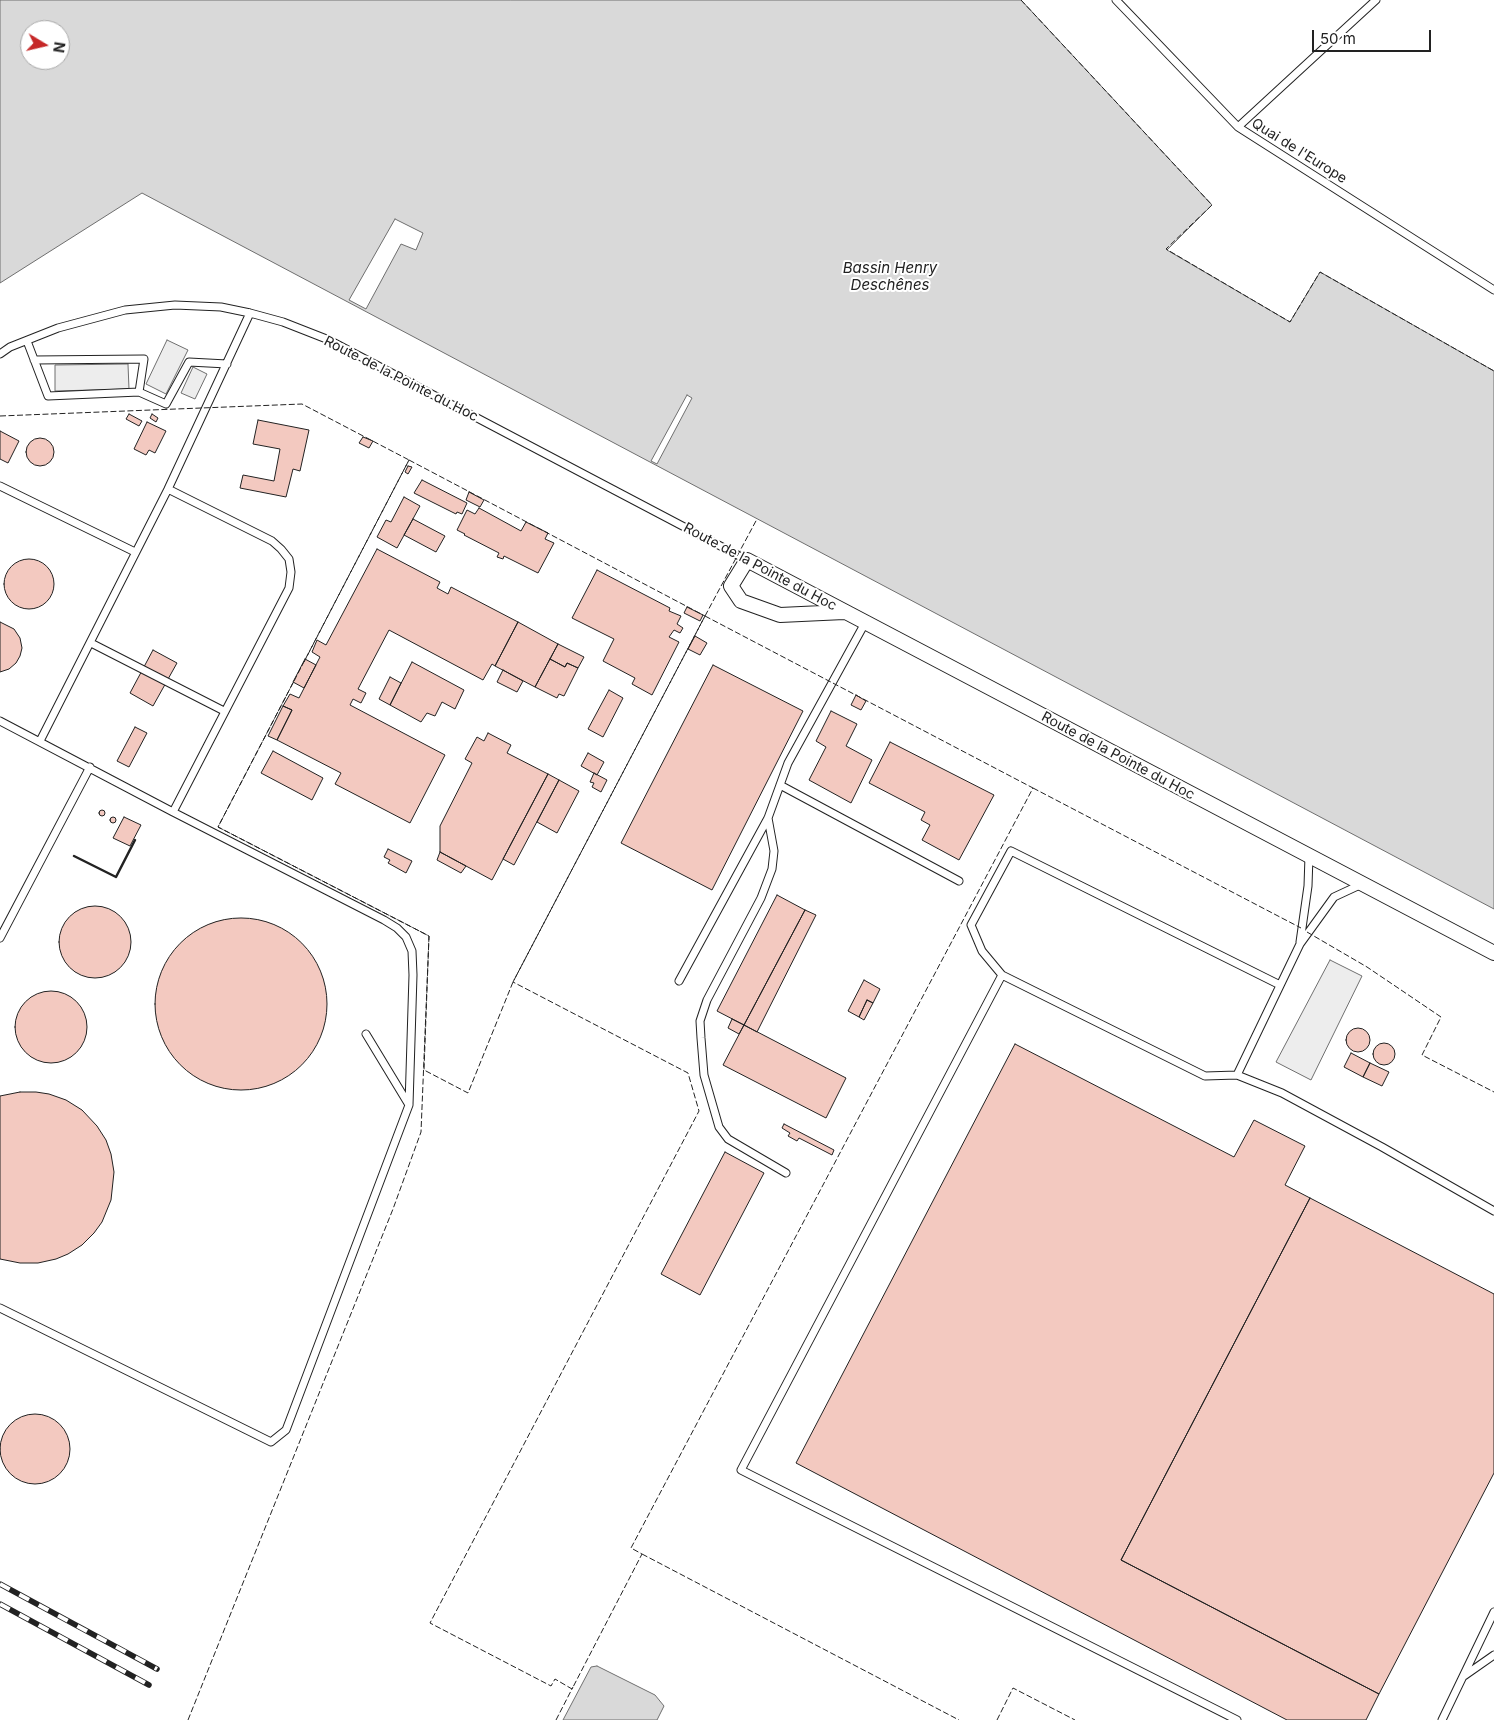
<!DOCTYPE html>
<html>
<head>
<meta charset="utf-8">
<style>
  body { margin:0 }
  #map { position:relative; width:1494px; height:1720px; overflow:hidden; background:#fff; font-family:Inter,sans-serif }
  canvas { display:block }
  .north { position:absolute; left:20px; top:20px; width:50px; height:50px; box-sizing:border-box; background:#fff; border:1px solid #a7a7a7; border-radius:50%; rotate:99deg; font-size:14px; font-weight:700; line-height:20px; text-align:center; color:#222 }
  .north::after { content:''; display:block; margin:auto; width:18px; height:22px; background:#c62828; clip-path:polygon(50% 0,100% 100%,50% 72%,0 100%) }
  .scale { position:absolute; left:1312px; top:30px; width:119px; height:22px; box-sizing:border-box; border:2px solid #222; border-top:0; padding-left:6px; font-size:15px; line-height:18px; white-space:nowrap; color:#222; -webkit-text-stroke:4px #fff; paint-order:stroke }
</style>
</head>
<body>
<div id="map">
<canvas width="1494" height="1720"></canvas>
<div class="north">N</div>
<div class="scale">50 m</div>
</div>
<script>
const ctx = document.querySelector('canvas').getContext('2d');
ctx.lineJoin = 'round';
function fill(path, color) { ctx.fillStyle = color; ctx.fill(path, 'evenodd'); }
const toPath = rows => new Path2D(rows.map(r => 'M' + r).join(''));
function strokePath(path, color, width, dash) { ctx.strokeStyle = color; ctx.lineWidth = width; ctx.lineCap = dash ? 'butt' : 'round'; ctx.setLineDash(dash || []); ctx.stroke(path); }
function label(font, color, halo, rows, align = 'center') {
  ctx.font = font + ' Inter,sans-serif'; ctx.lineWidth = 4; ctx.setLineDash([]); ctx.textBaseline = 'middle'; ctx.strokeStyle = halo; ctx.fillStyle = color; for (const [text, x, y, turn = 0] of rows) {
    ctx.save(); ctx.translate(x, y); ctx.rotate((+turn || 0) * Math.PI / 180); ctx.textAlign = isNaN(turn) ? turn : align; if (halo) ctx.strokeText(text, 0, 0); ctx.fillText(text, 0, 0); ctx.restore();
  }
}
const parking = toPath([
  [167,340,188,350,166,394,146,384,167,340],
  [128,364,129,389,55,391,55,365,128,364],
  [193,367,207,374,195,399,181,393,193,367],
  [1330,960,1362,976,1311,1080,1276,1062,1330,960]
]);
fill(parking, '#ededed');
strokePath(parking, '#6f6f6f', 1);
const water = toPath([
  [0,0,1021,0,1212,205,1167,250,1290,322,1320,272,1494,371,1494,909,142,193,0,283,0,0],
  [30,30,60,30,60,60,30,60,30,30],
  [597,1666,655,1695,664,1706,657,1720,563,1720,591,1667,597,1666]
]);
fill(water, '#d9d9d9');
strokePath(water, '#6f6f6f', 1);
const pier = toPath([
  [395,219,423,233,416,250,401,244,366,309,349,300,395,219],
  [687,395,692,398,657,464,651,461,687,395]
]);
fill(pier, '#fff');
strokePath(pier, '#6f6f6f', 1);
const building = toPath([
  [129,414,142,421,139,426,126,419,129,414],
  [152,414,158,418,156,422,150,418,152,414],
  [258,420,309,430,300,471,293,469,286,497,240,488,243,475,274,481,280,449,253,444,258,420],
  [147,422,166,431,155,453,149,450,146,455,134,449,147,422],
  [0,431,19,441,8,463,0,459,0,431],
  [363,437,373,441,369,448,359,443,363,437],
  '26 452a14 14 0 1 1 28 0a14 14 0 1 1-28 0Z',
  [408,466,412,467,408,474,405,472,408,466],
  [422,480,467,503,462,514,457,512,456,514,414,493,422,480],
  [469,492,484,500,480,507,466,500,469,492],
  [404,497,420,506,397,548,377,537,386,520,391,522,404,497],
  [479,508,521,531,526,522,548,533,545,539,554,543,538,573,504,556,503,559,497,557,499,553,464,535,465,534,457,530,467,510,475,514,479,508],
  [413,519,445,536,436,552,404,535,413,519],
  [377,549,440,582,437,588,448,594,451,587,518,622,495,666,492,664,483,680,389,630,358,689,366,693,361,703,353,699,350,705,445,755,410,823,335,784,341,773,277,740,292,710,283,706,290,694,299,698,320,657,312,652,317,640,326,645,377,549],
  '4 584a25 25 0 1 1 50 0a25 25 0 1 1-50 0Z',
  [597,570,670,608,669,611,681,616,677,624,683,628,680,633,674,630,669,637,679,642,652,695,632,684,635,678,603,661,614,639,572,618,597,570],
  [687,607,703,615,700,621,684,613,687,607],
  [0,622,14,629,20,638,22,648,20,656,16,663,9,669,0,672,0,622],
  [518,622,558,644,535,687,495,666,518,622],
  [695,636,707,643,700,655,688,649,695,636],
  [558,644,584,657,578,668,567,663,565,667,550,659,558,644],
  [153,650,177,663,153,706,130,693,153,650],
  [305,659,316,665,304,688,293,682,305,659],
  [550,659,565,667,567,663,578,668,564,696,559,694,557,698,535,687,550,659],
  [412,662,464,690,455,709,442,702,435,716,427,713,421,722,390,705,412,662],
  [713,665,803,711,712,890,621,843,713,665],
  [503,670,523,681,517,692,497,682,503,670],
  [390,677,401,683,390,705,379,699,390,677],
  [609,690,623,698,603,737,588,729,609,690],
  [856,695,866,701,861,710,851,705,856,695],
  [283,706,292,710,277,740,268,736,283,706],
  [831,711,857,724,846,746,872,760,851,803,809,780,826,747,816,741,831,711],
  [135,727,147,733,129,767,117,761,135,727],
  [488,733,511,745,507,753,548,774,492,880,440,852,440,826,472,763,465,759,477,737,484,741,488,733],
  [890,742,994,795,959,860,922,840,930,825,921,820,925,812,869,783,890,742],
  [273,751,323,778,312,800,261,773,273,751],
  [588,753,604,762,597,775,581,766,588,753],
  [594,773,607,780,601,792,592,787,594,783,590,782,594,773],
  [548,774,559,780,514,865,503,859,548,774],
  [559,780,579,791,557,833,537,822,559,780],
  '99 813a3 3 0 1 1 6 0a3 3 0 1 1-6 0Z',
  [124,817,141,825,130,846,113,838,124,817],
  '110 820a3 3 0 1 1 6 0a3 3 0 1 1-6 0Z',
  [388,849,412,861,406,873,388,863,390,860,384,857,388,849],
  [440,852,466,866,461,873,437,860,440,852],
  [777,895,805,910,744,1025,717,1011,777,895],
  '59 942a36 36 0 1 1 72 0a36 36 0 1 1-72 0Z',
  [805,910,816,915,757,1032,744,1025,805,910],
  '155 1004a86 86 0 1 1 172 0a86 86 0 1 1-172 0Z',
  [864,980,880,989,873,1003,867,1000,859,1017,848,1011,864,980],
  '15 1027a36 36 0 1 1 72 0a36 36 0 1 1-72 0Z',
  [867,1000,873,1003,864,1020,859,1017,867,1000],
  [732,1019,744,1025,739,1034,728,1028,732,1019],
  [744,1025,846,1078,826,1118,723,1065,744,1025],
  '1346 1040a12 12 0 1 1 24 0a12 12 0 1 1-24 0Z',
  '1373 1054a11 11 0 1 1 22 0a11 11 0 1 1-22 0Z',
  [1015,1044,1234,1157,1254,1120,1305,1146,1285,1185,1310,1198,1121,1560,1379,1694,1366,1720,1287,1720,796,1463,1015,1044],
  [1351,1053,1370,1063,1363,1077,1344,1067,1351,1053],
  [1370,1063,1389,1072,1382,1086,1363,1077,1370,1063],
  [20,1092,36,1092,49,1094,66,1100,82,1110,97,1126,106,1140,111,1154,114,1172,111,1200,102,1222,94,1233,82,1245,68,1254,56,1259,38,1263,20,1263,0,1259,0,1096,20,1092],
  [784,1124,834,1150,832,1155,799,1138,797,1141,788,1136,790,1133,782,1128,784,1124],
  [725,1152,764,1173,700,1295,661,1274,725,1152],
  [1310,1198,1494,1294,1494,1473,1379,1694,1121,1560,1310,1198],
  '0 1449a35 35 0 1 1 70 0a35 35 0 1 1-70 0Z'
]);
fill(building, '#f3c9c0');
strokePath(building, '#222', 1);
const lane = toPath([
  [1116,0,1238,127,1494,290],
  [1238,127,1376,0],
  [27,341,48,396,139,392,166,404,189,362,227,364],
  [0,354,10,347,58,328,125,310,175,305,221,307,250,313,283,322,329,340,747,560],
  [34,360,144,359,139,392],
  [0,486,135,552],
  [91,643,224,711],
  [0,721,173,812,289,588,291,572,289,559,281,549,272,541,168,489],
  [40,741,168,489,250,313],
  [780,785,959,881],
  [173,812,384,920,397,928,406,937,412,951,413,975,409,1105,366,1034],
  [768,818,774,851,772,869,761,898,707,1000,700,1021,701,1038,704,1075,719,1127,728,1139,786,1173],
  [0,938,90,767],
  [1300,942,1308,886,1309,856],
  [1002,975,982,951,971,925,1011,851,1280,985],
  [679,981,768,818,788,763,865,623],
  [1237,1075,1300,944,1334,897,1362,884],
  [0,1308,271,1442,286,1430,409,1105],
  [1464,1676,1494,1655],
  [1237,1720,741,1470,1002,975,1205,1076,1237,1075,1282,1093,1382,1147,1494,1211],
  [1442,1720,1494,1612]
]);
const street = toPath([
  [844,612,780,615,741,601,731,586,747,560,1494,953]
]);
strokePath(lane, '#222', 9);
strokePath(street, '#222', 16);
strokePath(lane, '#fff', 7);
strokePath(street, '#fff', 14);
const rail = toPath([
  [0,1584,157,1669],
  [0,1604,149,1685]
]);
strokePath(rail, '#222', 5.5);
strokePath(rail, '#fff', 4, [11]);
strokePath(toPath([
  [1021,0,1212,205,1166,249,1290,322,1320,272,1494,371],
  [0,416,302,404,409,460,304,662],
  [409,460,705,616,513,982,468,1093,424,1070,429,936,218,827,409,460],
  [705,616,1033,788,631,1548,642,1554,572,1689,555,1679,551,1686,430,1623,699,1111,688,1073,513,982,705,616],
  [705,616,757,519],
  [1033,788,1301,928],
  [1307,932,1367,967,1441,1017,1422,1055,1494,1092],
  [642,1554,959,1720],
  [188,1720,393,1209,421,1132,429,936,218,827,295,679],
  [556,1720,573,1687],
  [997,1720,1013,1688,1075,1720]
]), '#222', 1, [6, 2.5]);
strokePath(toPath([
  [74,856,116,877,135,840]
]), '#222', 2.5);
label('14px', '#222', '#fff', [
  ["Quai de l'Europe",1299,151,32],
  ["Route de la Pointe du Hoc",401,379,27],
  ["Route de la Pointe du Hoc",760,567,28],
  ["Route de la Pointe du Hoc",1118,756,28]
]);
label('italic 15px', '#222', '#fff', [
  ["Bassin Henry",890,268],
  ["Deschênes",890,285]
]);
</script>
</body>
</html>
